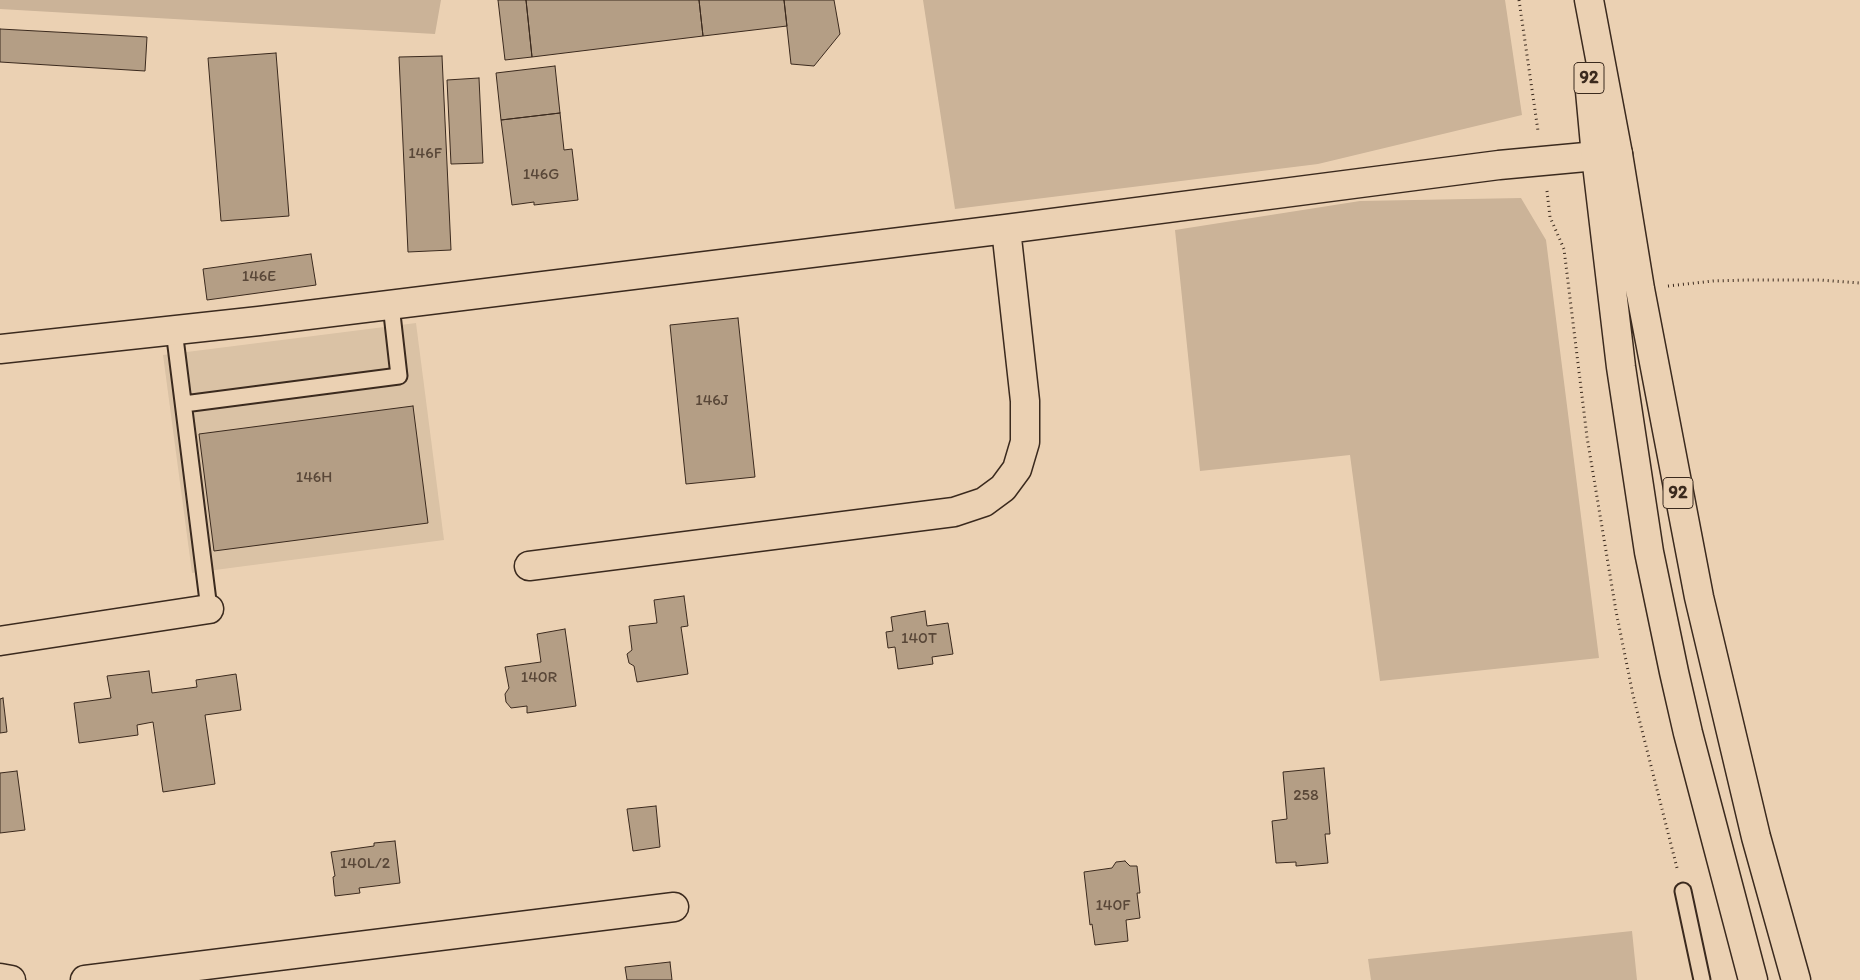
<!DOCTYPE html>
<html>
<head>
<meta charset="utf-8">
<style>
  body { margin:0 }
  canvas { display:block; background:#ebd1b3 }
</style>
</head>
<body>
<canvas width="1860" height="980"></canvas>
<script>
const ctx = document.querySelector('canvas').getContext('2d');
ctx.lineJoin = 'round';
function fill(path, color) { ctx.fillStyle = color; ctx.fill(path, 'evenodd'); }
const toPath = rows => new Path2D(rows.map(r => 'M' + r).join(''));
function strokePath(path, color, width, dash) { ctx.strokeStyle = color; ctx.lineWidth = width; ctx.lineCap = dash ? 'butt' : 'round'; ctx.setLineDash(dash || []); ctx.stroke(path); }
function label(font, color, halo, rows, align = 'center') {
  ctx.font = font + ' Itim,sans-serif'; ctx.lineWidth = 5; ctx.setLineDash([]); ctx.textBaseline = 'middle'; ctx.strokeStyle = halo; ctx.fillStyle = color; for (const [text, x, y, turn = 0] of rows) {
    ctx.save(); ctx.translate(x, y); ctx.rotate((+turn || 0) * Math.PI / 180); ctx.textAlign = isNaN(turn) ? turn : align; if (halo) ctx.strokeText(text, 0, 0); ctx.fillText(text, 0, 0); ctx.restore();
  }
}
fill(toPath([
  [416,323,444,540,192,573,163,355]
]), '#dac2a5');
fill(toPath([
  [0,0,441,0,435,34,0,9],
  [923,0,1505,0,1522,115,1318,164,955,209],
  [1521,198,1546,240,1599,658,1380,681,1350,455,1200,471,1175,230,1360,201],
  [1632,931,1637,980,1371,980,1368,959]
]), '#cbb398');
const building = toPath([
  [498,0,526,0,532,57,505,60,498,0],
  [526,0,699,0,703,36,532,57,526,0],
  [699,0,784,0,787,26,703,36,699,0],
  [784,0,834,0,840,34,814,66,791,64,784,0],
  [0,29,147,37,145,71,0,62,0,29],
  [276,53,289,216,221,221,208,58,276,53],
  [442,56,451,250,408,252,399,57,442,56],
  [555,66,560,113,501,120,496,73,555,66],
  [479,78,483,163,451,164,447,80,479,78],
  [560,113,564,150,572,149,578,200,534,205,534,202,512,205,501,120,560,113],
  [311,254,316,285,207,300,203,269,311,254],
  [738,318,755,477,686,484,670,325,738,318],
  [413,406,428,523,214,551,199,434,413,406],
  [684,596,688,626,681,627,688,674,637,682,634,666,629,663,627,654,632,650,629,626,657,623,654,600,684,596],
  [925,611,927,626,948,623,953,654,932,657,933,664,898,669,895,647,888,648,886,632,893,631,891,617,925,611],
  [565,629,576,706,527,713,527,706,511,708,506,702,505,694,509,688,505,667,541,662,537,634,565,629],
  [149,671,152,693,197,687,196,680,236,674,241,710,205,715,215,784,163,792,153,722,137,725,138,735,79,743,74,703,111,698,107,676,149,671],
  [3,698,7,732,0,733,0,699,3,698],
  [1324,768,1330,834,1325,834,1328,863,1296,866,1296,862,1276,863,1272,821,1287,819,1283,772,1324,768],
  [17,771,25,830,0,833,0,773,17,771],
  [656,806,660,847,633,851,627,809,656,806],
  [395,841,400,883,359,888,360,893,335,896,333,877,335,876,331,852,374,846,374,843,395,841],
  [1125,861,1130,866,1137,866,1140,893,1137,893,1140,918,1126,920,1128,941,1095,945,1092,924,1090,925,1084,872,1112,868,1116,862,1125,861],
  [670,962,672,980,627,980,625,967,670,962]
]);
fill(building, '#b49e85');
strokePath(building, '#3b2a1e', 1);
const service = toPath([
  [174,330,209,609],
  [184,404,399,376,391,305],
  [1683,891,1702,980]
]);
const minor = toPath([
  [0,349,259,321,1006,229,1499,165,1618,154],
  [529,566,954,512,984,502,1003,488,1017,469,1025,442,1025,401,1006,229],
  [0,641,209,609],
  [0,978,11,980],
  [85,980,674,907]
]);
const primary = toPath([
  [1589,0,1618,154,1640,289,1699,597,1756,837,1796,980],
  [1590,91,1596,156,1621,367,1649,552,1674,672,1688,733,1753,980]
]);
strokePath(service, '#3b2a1e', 19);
strokePath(minor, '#3b2a1e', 31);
strokePath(primary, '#3b2a1e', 31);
strokePath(toPath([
  [1519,0,1538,131],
  [1547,191,1550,217,1564,249,1587,437,1616,611,1633,695,1677,868],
  [1668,286,1713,281,1748,280,1820,280,1860,283]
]), '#3b2a1e', 3, [1, 4]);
strokePath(service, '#ebd1b3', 15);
strokePath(minor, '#ebd1b3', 28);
strokePath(primary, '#ebd1b3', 28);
label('16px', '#594738', null, [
  ["146F",425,154],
  ["146G",541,175],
  ["146E",259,277],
  ["146J",712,401],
  ["146H",314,478],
  ["140T",919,639],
  ["140R",539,678],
  ["258",1306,796],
  ["140L/2",365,864],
  ["140F",1113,906]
]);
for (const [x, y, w] of [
  [1589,78,30],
  [1678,493,30]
]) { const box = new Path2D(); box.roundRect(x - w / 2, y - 15.5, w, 31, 4); ctx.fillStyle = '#ebd1b3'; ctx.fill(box); strokePath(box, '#3b2a1e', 1); }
label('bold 18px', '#3b2a1e', null, [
  ["92",1589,78],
  ["92",1678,493]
]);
</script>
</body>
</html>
